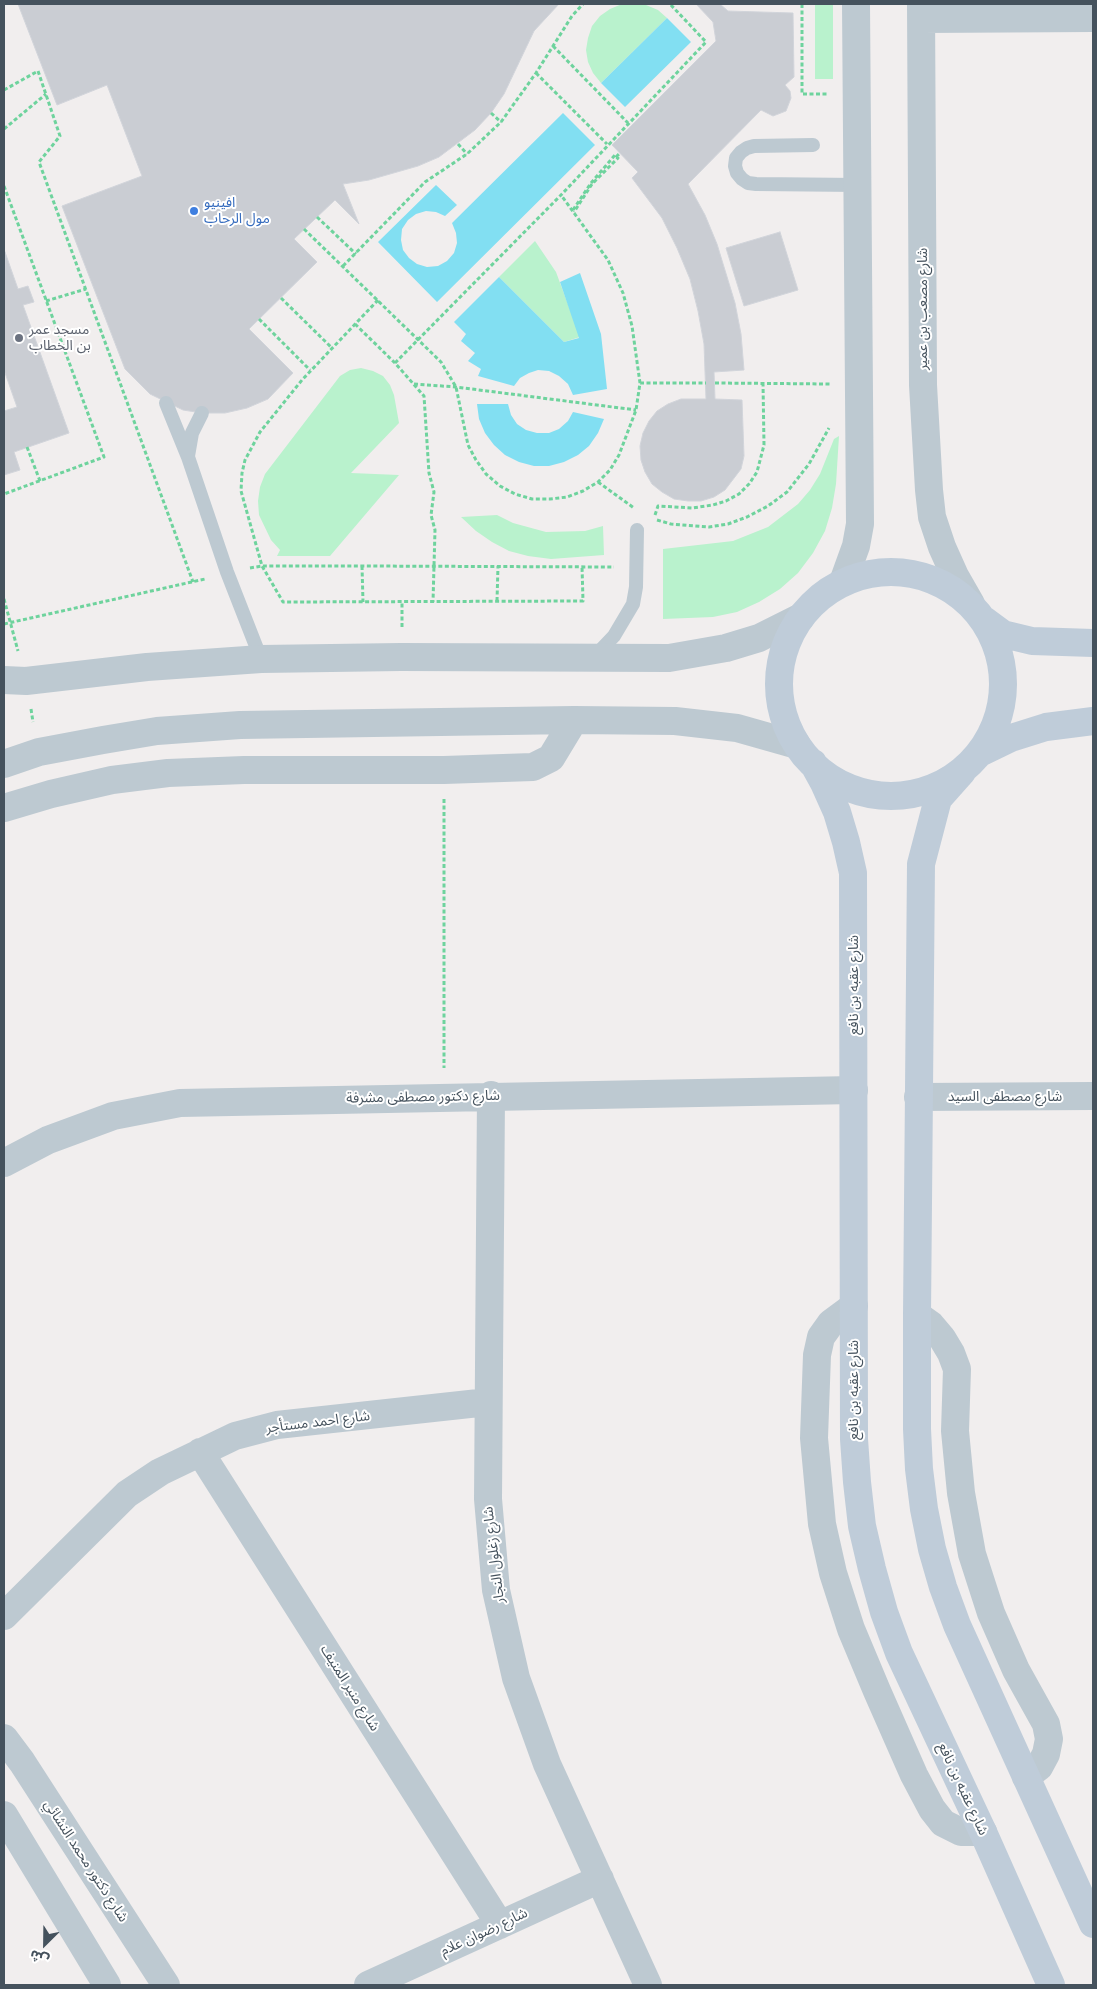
<!DOCTYPE html>
<html>
<head>
<meta charset="utf-8">
<style>
  body { margin:0 }
  #map { position:relative; width:1097px; height:1989px; overflow:hidden; background:#f1eeee; font-family:Inter,"Noto Sans Arabic",sans-serif }
  canvas { display:block }
  .frame { position:absolute; inset:0; border:5px solid #45525d; pointer-events:none }
  .north { position:absolute; left:20px; top:1919px; width:50px; height:50px; -webkit-text-stroke:4px #fff; paint-order:stroke; rotate:203deg; font-size:14px; font-weight:700; line-height:20px; text-align:center; color:#45525d }
  .north::after { content:''; display:block; margin:auto; width:18px; height:22px; background:#45525d; clip-path:polygon(50% 0,100% 100%,50% 72%,0 100%) }
</style>
</head>
<body>
<div id="map">
<canvas width="1097" height="1989"></canvas>
<div class="frame"></div>
<div class="north">ش</div>
</div>
<script>
const ctx = document.querySelector('canvas').getContext('2d');
ctx.lineJoin = 'round';
function fill(path, color) { ctx.fillStyle = color; ctx.fill(path, 'evenodd'); }
const toPath = rows => new Path2D(rows.map(r => 'M' + r).join(''));
function strokePath(path, color, width, dash) { ctx.strokeStyle = color; ctx.lineWidth = width; ctx.lineCap = dash ? 'butt' : 'round'; ctx.setLineDash(dash || []); ctx.stroke(path); }
function label(font, color, halo, rows, align = 'center') {
  ctx.font = font + ' Inter,"Noto Sans Arabic",sans-serif'; ctx.lineWidth = 4; ctx.setLineDash([]); ctx.textBaseline = 'middle'; ctx.strokeStyle = halo; ctx.fillStyle = color; for (const [text, x, y, turn = 0] of rows) {
    ctx.save(); ctx.translate(x, y); ctx.rotate((+turn || 0) * Math.PI / 180); ctx.textAlign = isNaN(turn) ? turn : align; if (halo) ctx.strokeText(text, 0, 0); ctx.fillText(text, 0, 0); ctx.restore();
  }
}
fill(toPath([
  [622,4,646,5,658,10,667,18,601,83,593,73,588,62,586,50,588,38,592,26,600,16,610,9],
  [815,4,833,4,833,79,815,79],
  [535,241,556,272,580,337,564,342,499,277],
  [361,368,373,371,383,376,390,385,394,395,399,423,351,473,399,475,330,556,277,556,280,550,271,540,259,515,258,501,260,487,265,474,340,376,350,370],
  [839,436,836,484,832,508,825,531,813,553,798,573,780,589,759,602,737,612,713,617,663,619,663,549,733,541,768,527,798,504,810,490,820,474,834,439],
  [497,515,513,523,546,532,585,531,603,526,604,555,551,559,528,556,509,551,492,542,476,531,461,517]
]), '#b9f2cd');
fill(toPath([
  [667,18,691,42,625,107,601,83],
  [563,113,595,145,437,302,378,242,436,185,457,205,445,216,436,212,426,211,416,214,408,220,402,229,401,240,403,250,409,258,417,264,427,267,438,266,447,261,454,253,457,243,456,233,452,223],
  [580,273,601,334,607,389,573,395,568,384,559,376,549,371,538,370,529,373,520,378,514,386,478,376,481,369,468,361,475,353,461,341,466,334,454,322,499,277,564,342,579,338,560,282],
  [477,404,508,404,511,415,517,424,526,430,537,433,549,433,559,429,568,421,573,412,604,419,598,433,589,446,578,455,564,462,549,466,534,466,519,462,505,455,494,445,485,433,479,419]
]), '#82dff2');
const building = toPath([
  [18,4,492,5,559,4,534,31,504,94,491,113,475,130,439,157,418,166,369,180,343,184,359,224,335,200,294,239,317,262,249,329,293,373,268,399,247,408,225,413,202,413,183,410,150,394,125,369,62,206,142,176,107,85,57,105,18,4],
  [696,4,720,4,728,11,793,13,794,77,785,85,790,91,791,98,786,111,773,116,761,110,688,184,705,215,717,244,735,303,741,334,744,370,714,372,715,399,742,400,744,456,741,469,725,490,714,497,701,501,688,501,674,499,662,492,652,484,645,472,641,460,640,446,643,433,649,421,657,411,668,404,681,399,706,399,704,344,698,311,690,279,677,248,662,218,632,178,638,172,612,145,716,41,713,22,696,4],
  [780,232,798,290,744,306,726,248,780,232],
  [5,252,18,289,28,286,34,302,23,305,69,433,14,452,20,470,4,475,4,411,17,407,4,370,5,252]
]);
fill(building, '#cacdd3');
strokePath(building, '#d1d4da', 1);
strokePath(toPath([
  [802,4,802,94,828,94],
  [553,46,628,123],
  [536,73,607,144],
  [4,90,38,71,60,136,39,162,193,582],
  [491,113,501,122],
  [4,129,46,94],
  [458,144,467,154],
  [616,157,620,153],
  [4,186,104,457,4,494],
  [573,210,591,183,615,155,618,158,592,184,574,212],
  [317,217,356,254],
  [304,229,441,362,456,387,468,445,476,460,486,474,500,486,515,494,532,499,550,499,567,497,583,491,598,482,610,470,619,455,636,410,640,383,632,326,623,293,608,260,561,195],
  [343,266,425,182,467,154,501,122,536,73,572,16,583,4],
  [281,298,332,348],
  [378,300,302,380,260,432,245,460,242,473,241,491,262,566,283,602,583,601,582,566],
  [46,301,86,289],
  [259,319,310,370],
  [355,324,395,363,424,396,429,473,434,492,431,515,435,530,433,602],
  [395,363,561,195,706,42,670,4],
  [640,383,706,383],
  [715,383,830,384],
  [414,384,456,387,636,410],
  [27,447,40,481],
  [598,482,634,508],
  [655,515,658,506,692,508,713,505,726,501,739,494,749,484,757,472,764,445,763,383],
  [657,520,671,524,709,527,728,524,747,517,768,506,787,492,809,464,829,428],
  [362,566,363,602],
  [250,568,262,566,362,566,614,567],
  [4,599,18,651],
  [497,601,498,566],
  [4,624,205,579],
  [402,627,402,602],
  [31,709,33,722],
  [444,799,444,1068]
]), '#6ed39d', 3, [4, 2.5]);
strokePath(toPath([
  [813,145,754,146,747,148,741,152,736,158,735,166,737,173,742,179,748,183,756,184,858,185],
  [166,403,188,457,227,572,261,659],
  [188,456,192,433,202,413],
  [595,656,614,636,633,604,636,587,637,530]
]), '#bdc9d1', 14);
strokePath(toPath([
  [921,4,923,385,929,490,932,517,942,547,955,576,971,604],
  [922,19,1093,18],
  [843,582,856,546,860,524,856,4],
  [4,680,26,681,147,667,261,659,401,657,669,658,726,648,759,638,801,617],
  [4,764,39,752,103,740,157,731,240,725,574,720,675,721,737,728,797,745],
  [4,808,51,794,112,780,168,773,244,770,444,770,533,767,551,758,574,720],
  [491,1095,488,1499,496,1590,516,1678,547,1764,648,1985],
  [918,1097,1093,1096],
  [4,1163,48,1140,113,1116,180,1103,854,1090],
  [854,1306,831,1323,821,1337,817,1355,814,1438,822,1524,833,1573,851,1629,877,1691,914,1775,932,1809,943,1823,961,1832,983,1832],
  [917,1315,931,1325,942,1338,951,1353,957,1369,955,1431,961,1493,972,1554,991,1613,1016,1670,1046,1724,1049,1739,1046,1754,1039,1767,1026,1777],
  [200,1452,500,1925],
  [4,1616,127,1494,160,1472,235,1436,277,1425,488,1402],
  [4,1738,22,1762,166,1985],
  [4,1815,107,1985],
  [368,1985,600,1879]
]), '#bdc9d1', 28);
strokePath(toPath([
  '779 684a112 112 0 1 1 224 0a112 112 0 1 1-224 0Z',
  [984,620,1003,634,1032,641,1093,643],
  [980,753,1011,738,1046,727,1093,721],
  [813,763,824,783,837,812,846,842,853,873,854,1439,857,1482,862,1526,872,1569,884,1612,899,1653,983,1832,1051,1985],
  [962,772,938,799,921,864,917,1315,917,1429,919,1469,924,1509,932,1549,943,1587,957,1625,1093,1924]
]), '#bfccd9', 28);
for (const [x, y, r, color] of [
  [194,211,5,"#3f7fe0"],
  [19,338,5,"#6b7280"]
]) { const dot = new Path2D(); dot.arc(x, y, r, 0, 2 * Math.PI); ctx.fillStyle = color; ctx.fill(dot); strokePath(dot, '#fff', 2); }
label('14px', '#366cbe', '#fff', [
  ["افينيو",204,203],
  ["مول الرحاب",204,219]
], 'left');
label('14px', '#45525d', '#fff', [
  ["شارع مصعب بن عمير",923,309,-90],
  ["شارع عقبه بن نافع",854,985,-90],
  ["شارع دكتور مصطفى مشرفة",423,1097,-1],
  ["شارع مصطفى السيد",1005,1097],
  ["شارع عقبه بن نافع",854,1390,-90],
  ["شارع احمد مستأجر",318,1422,-7],
  ["شارع زغلول النجار",494,1555,-97],
  ["شارع منير المنيف",350,1688,58],
  ["شارع عقبه بن نافع",963,1789,65],
  ["شارع دكتور محمد النشائي",86,1861,57],
  ["شارع رضوان علام",484,1932,-25]
]);
label('14px', '#5b616d', '#fff', [
  ["مسجد عمر",29,330],
  ["بن الخطاب",29,346]
], 'left');
</script>
</body>
</html>
